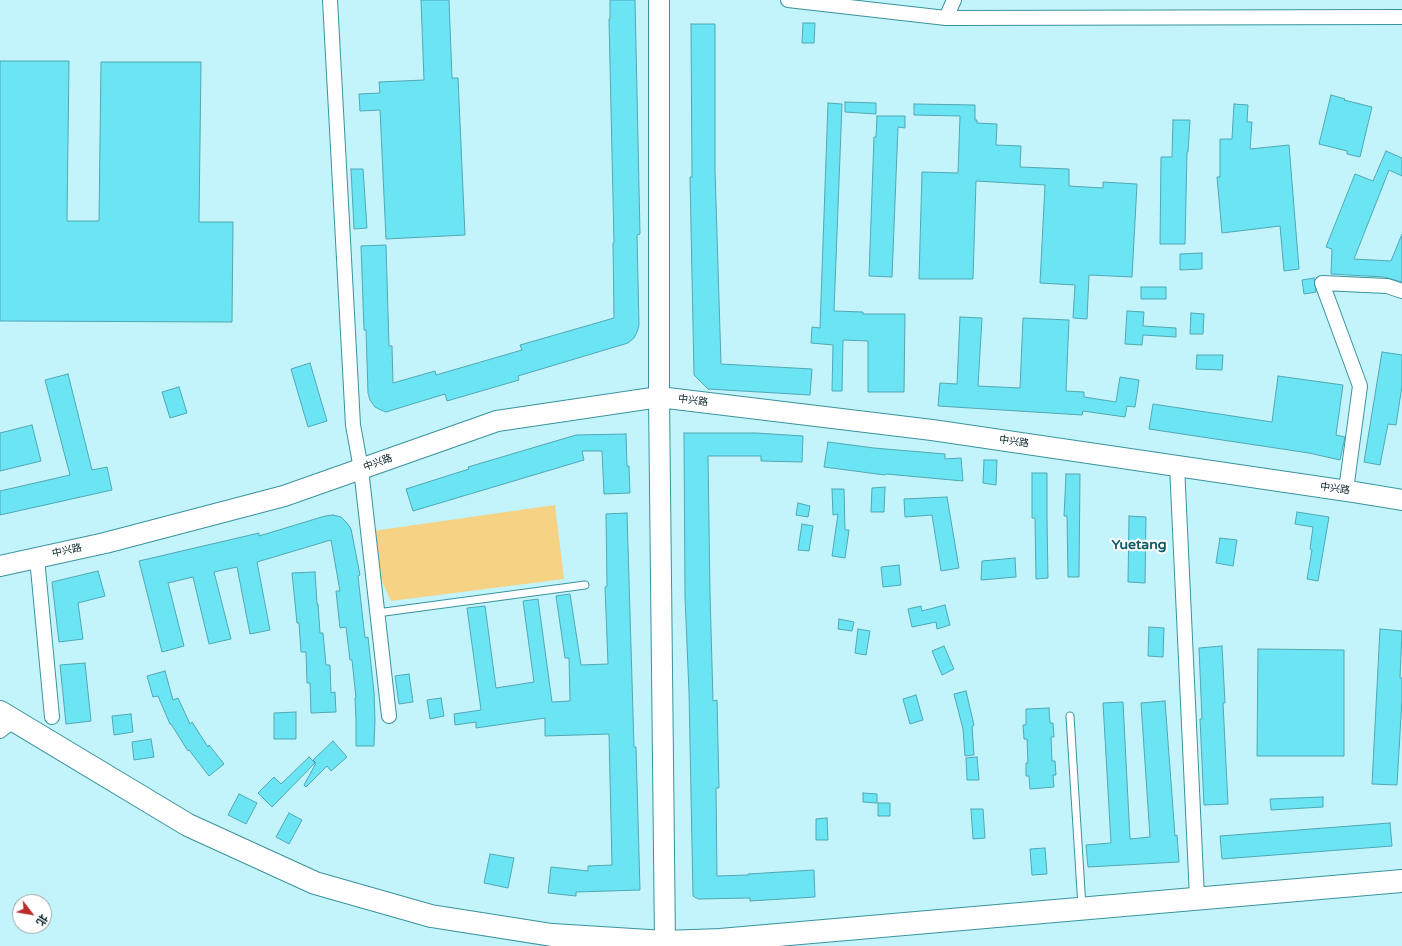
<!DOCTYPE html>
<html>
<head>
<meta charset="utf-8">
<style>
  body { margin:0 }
  #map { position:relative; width:1402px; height:946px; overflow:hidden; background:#c3f4fb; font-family:"Varela Round","Noto Sans SC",sans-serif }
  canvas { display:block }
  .north { position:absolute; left:12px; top:894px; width:40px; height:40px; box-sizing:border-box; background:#fff; border:1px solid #9ba6a7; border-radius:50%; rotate:121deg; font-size:11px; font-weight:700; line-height:16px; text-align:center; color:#042024 }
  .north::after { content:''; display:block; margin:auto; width:14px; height:18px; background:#ba2b29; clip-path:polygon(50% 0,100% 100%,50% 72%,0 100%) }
</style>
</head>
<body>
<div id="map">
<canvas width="1402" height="946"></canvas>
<div class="north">北</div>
</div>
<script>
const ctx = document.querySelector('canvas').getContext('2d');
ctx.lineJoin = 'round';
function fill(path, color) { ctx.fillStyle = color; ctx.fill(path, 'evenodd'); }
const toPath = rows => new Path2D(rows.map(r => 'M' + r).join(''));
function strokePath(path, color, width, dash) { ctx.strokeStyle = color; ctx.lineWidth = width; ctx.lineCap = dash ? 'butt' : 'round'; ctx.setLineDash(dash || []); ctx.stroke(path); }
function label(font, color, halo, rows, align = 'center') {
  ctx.font = font + ' "Varela Round","Noto Sans SC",sans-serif'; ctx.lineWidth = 4; ctx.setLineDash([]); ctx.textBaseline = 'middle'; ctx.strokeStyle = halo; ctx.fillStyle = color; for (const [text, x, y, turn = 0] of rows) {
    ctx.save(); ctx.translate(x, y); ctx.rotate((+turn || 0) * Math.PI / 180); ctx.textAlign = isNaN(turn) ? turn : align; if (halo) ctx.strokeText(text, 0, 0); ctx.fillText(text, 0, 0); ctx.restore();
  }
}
fill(toPath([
  [555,505,564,579,391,601,381,579,373,531]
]), '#f5d284');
const building = toPath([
  [421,0,449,0,452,78,458,78,465,235,386,239,380,110,360,111,359,94,380,93,379,82,424,80,421,0],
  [610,0,635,0,640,234,637,235,639,326,637,332,634,338,628,343,518,376,519,380,447,401,445,394,386,412,381,410,375,407,370,400,368,393,366,330,364,330,361,246,386,245,389,346,392,346,393,383,435,371,436,375,522,350,520,345,614,318,613,243,614,243,609,19,610,19,610,0],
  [803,23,815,23,814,43,802,43,803,23],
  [691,24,715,24,715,170,721,364,812,369,810,395,708,389,694,375,690,177,692,177,691,24],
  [0,61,69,61,67,221,99,221,101,62,201,62,199,222,233,222,232,322,0,321,0,61],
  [1331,95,1345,99,1344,100,1372,107,1360,157,1347,154,1347,151,1319,144,1331,95],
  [845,102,876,103,876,114,845,112,845,102],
  [828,103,842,104,834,311,863,312,863,314,905,314,904,392,868,392,868,341,843,340,842,391,832,391,833,345,811,343,812,327,820,328,828,103],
  [914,104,975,105,975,120,977,120,977,123,997,124,996,145,1021,146,1020,167,1069,169,1069,186,1103,188,1103,182,1137,184,1132,277,1089,275,1087,319,1073,318,1075,285,1040,283,1045,185,976,181,973,279,919,279,922,172,958,173,960,116,914,115,914,104],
  [1234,104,1248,105,1247,122,1252,122,1250,149,1289,145,1299,269,1284,271,1280,226,1222,233,1217,177,1220,177,1220,139,1232,139,1234,104],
  [877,116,905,116,905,128,898,127,892,277,869,276,874,137,876,137,877,116],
  [1173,120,1190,120,1188,152,1187,152,1185,244,1160,244,1161,157,1172,157,1173,120],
  [1386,151,1402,158,1402,176,1389,170,1354,259,1391,261,1402,234,1402,282,1384,277,1331,274,1332,249,1326,247,1355,174,1373,181,1386,151],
  [351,169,363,169,367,228,354,229,351,169],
  [1202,253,1202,269,1180,270,1180,254,1202,253],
  [1314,278,1316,292,1304,294,1302,280,1314,278],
  [1141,287,1166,287,1166,299,1141,299,1141,287],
  [1127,311,1144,312,1143,326,1176,328,1176,337,1143,335,1142,345,1125,344,1127,311],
  [1191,313,1204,314,1203,334,1190,334,1191,313],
  [960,317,982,318,978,386,1020,388,1023,318,1069,320,1066,391,1084,392,1084,397,1116,402,1120,377,1139,380,1135,407,1127,406,1125,417,1083,411,1082,415,938,406,940,383,957,384,960,317],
  [1382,352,1402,355,1402,386,1396,425,1388,424,1380,465,1364,462,1382,352],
  [1197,355,1223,355,1222,370,1196,369,1197,355],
  [310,363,327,421,308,427,291,369,310,363],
  [68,374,92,470,107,467,112,490,0,515,0,491,70,475,45,380,68,374],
  [1278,376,1343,385,1336,435,1345,437,1340,460,1309,453,1149,429,1153,404,1272,422,1278,376],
  [179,387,187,413,170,418,162,392,179,387],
  [32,425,41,461,0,471,0,433,32,425],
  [684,433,756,433,803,436,802,462,761,461,761,456,708,456,710,593,713,701,717,700,719,788,716,788,717,876,748,875,748,874,814,870,815,897,750,901,750,898,698,899,693,896,689,692,685,597,684,433],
  [626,434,627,466,629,466,630,493,604,494,602,451,582,451,584,460,413,511,406,489,469,469,468,467,576,435,626,434],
  [828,442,874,448,945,454,945,459,961,458,963,481,886,474,885,475,824,467,828,442],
  [984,460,997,460,996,485,983,483,984,460],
  [1032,473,1047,473,1047,518,1048,578,1036,579,1035,518,1032,518,1032,473],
  [1066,474,1080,474,1079,577,1068,577,1067,516,1064,516,1066,474],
  [885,487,884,512,871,512,872,488,885,487],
  [832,489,844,489,845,530,849,530,845,558,832,556,838,514,833,515,832,489],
  [947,497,959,568,941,571,932,515,905,517,904,499,947,497],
  [798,503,810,506,808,517,796,515,798,503],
  [1297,512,1329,517,1318,581,1307,579,1312,550,1310,549,1313,527,1295,524,1297,512],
  [627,513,634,747,636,747,640,890,576,892,576,896,548,893,551,867,588,871,588,866,612,865,609,734,545,736,545,718,476,728,476,722,455,725,454,714,481,710,467,608,485,606,496,688,534,682,523,601,538,599,552,702,570,701,569,658,565,658,556,596,570,594,581,665,608,664,605,587,607,586,606,514,627,513],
  [333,515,341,517,347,523,351,529,360,575,358,576,365,638,368,637,374,692,375,720,374,746,356,746,356,721,355,698,356,698,352,660,350,660,346,627,340,628,336,591,340,591,331,540,257,562,270,630,250,634,237,567,214,572,231,639,209,644,193,577,168,583,184,646,162,652,139,561,259,533,259,536,325,516,333,515],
  [1129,516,1146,517,1145,583,1128,582,1129,516],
  [802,524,813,526,809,551,798,550,802,524],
  [1220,538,1237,540,1233,566,1216,563,1220,538],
  [1015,558,1016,577,981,580,982,561,1015,558],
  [899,565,901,585,883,587,881,567,899,565],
  [98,571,105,596,78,603,83,639,59,642,52,582,98,571],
  [315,572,317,604,318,604,320,633,323,633,326,665,330,665,331,693,335,692,336,712,311,713,310,683,307,683,306,652,301,652,299,623,297,623,292,573,315,572],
  [945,605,950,625,937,629,936,622,912,627,908,609,921,606,922,611,945,605],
  [839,619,854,622,852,631,838,629,839,619],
  [1149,627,1164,628,1163,657,1148,656,1149,627],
  [858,629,870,631,866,655,855,653,858,629],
  [1380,629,1402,631,1400,678,1402,678,1402,699,1397,785,1372,784,1380,629],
  [944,646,954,669,942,675,932,651,944,646],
  [1222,646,1225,703,1223,703,1228,804,1204,805,1200,719,1202,719,1199,648,1222,646],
  [1258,649,1344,650,1344,756,1257,756,1258,649],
  [85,663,91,721,66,724,60,665,85,663],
  [165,671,173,700,178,698,190,724,192,722,208,747,209,745,224,764,209,776,189,750,188,751,171,724,170,724,158,696,153,697,147,676,165,671],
  [409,674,413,702,399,704,395,676,409,674],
  [966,691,974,725,972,726,974,755,965,756,963,729,954,694,966,691],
  [916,695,923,720,910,724,903,699,916,695],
  [441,698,444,716,430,719,427,700,441,698],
  [1165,701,1175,836,1177,835,1179,862,1088,867,1086,845,1111,843,1103,703,1123,702,1130,839,1150,837,1141,703,1165,701],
  [1049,708,1050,723,1053,723,1054,737,1051,737,1052,761,1055,761,1056,775,1053,775,1054,787,1030,789,1029,776,1026,776,1026,763,1028,763,1027,739,1024,739,1023,725,1026,725,1026,709,1049,708],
  [296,712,296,739,274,739,274,713,296,712],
  [131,714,133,732,114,735,112,716,131,714],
  [151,739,154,757,134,760,132,742,151,739],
  [333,741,347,757,331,771,327,766,306,787,304,785,316,763,313,760,333,741],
  [309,757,315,763,272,807,258,793,274,777,281,784,309,757],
  [977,757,979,780,967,780,966,758,977,757],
  [863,793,877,794,877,803,863,802,863,793],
  [239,794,257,803,246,824,228,815,239,794],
  [1323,797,1323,807,1271,810,1270,799,1323,797],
  [878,803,890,803,890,816,878,816,878,803],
  [971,809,983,809,985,838,973,839,971,809],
  [289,813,302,820,289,844,276,837,289,813],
  [827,818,828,840,816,840,816,819,827,818],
  [1390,823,1392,846,1222,859,1220,836,1390,823],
  [1045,848,1047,874,1032,875,1030,849,1045,848],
  [490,854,514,858,508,888,484,883,490,854]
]);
fill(building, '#6be4f4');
strokePath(building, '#50a8b4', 1);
const lane = toPath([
  [377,613,585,585],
  [1070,716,1082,907]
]);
const street = toPath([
  [330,0,353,425,361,469,389,716],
  [788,0,946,18,1402,17],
  [946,18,954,0],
  [1177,465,1197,898],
  [1346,490,1360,386,1322,283,1387,286,1402,291],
  [37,558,52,717],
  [0,731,14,720]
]);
const secondary = toPath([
  [659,0,659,397,665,942],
  [0,566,105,543,284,496,497,421,659,397,932,430,1354,492,1402,500]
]);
const primary = toPath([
  [0,712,188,825,315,883,431,916,552,935,665,942,720,940,1402,881]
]);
strokePath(lane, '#39939e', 9);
strokePath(street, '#39939e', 16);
strokePath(secondary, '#39939e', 22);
strokePath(primary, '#39939e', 24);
strokePath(lane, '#fff', 7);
strokePath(street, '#fff', 14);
strokePath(secondary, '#fff', 20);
strokePath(primary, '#fff', 22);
label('10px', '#042024', '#fff', [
  ["中兴路",693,401,7],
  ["中兴路",1014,442,8],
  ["中兴路",378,463,-20],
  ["中兴路",1335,489,8],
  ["中兴路",67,551,-12]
]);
label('bold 14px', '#0f5a63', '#fff', [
  ["Yuetang",1139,545]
]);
</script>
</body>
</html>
